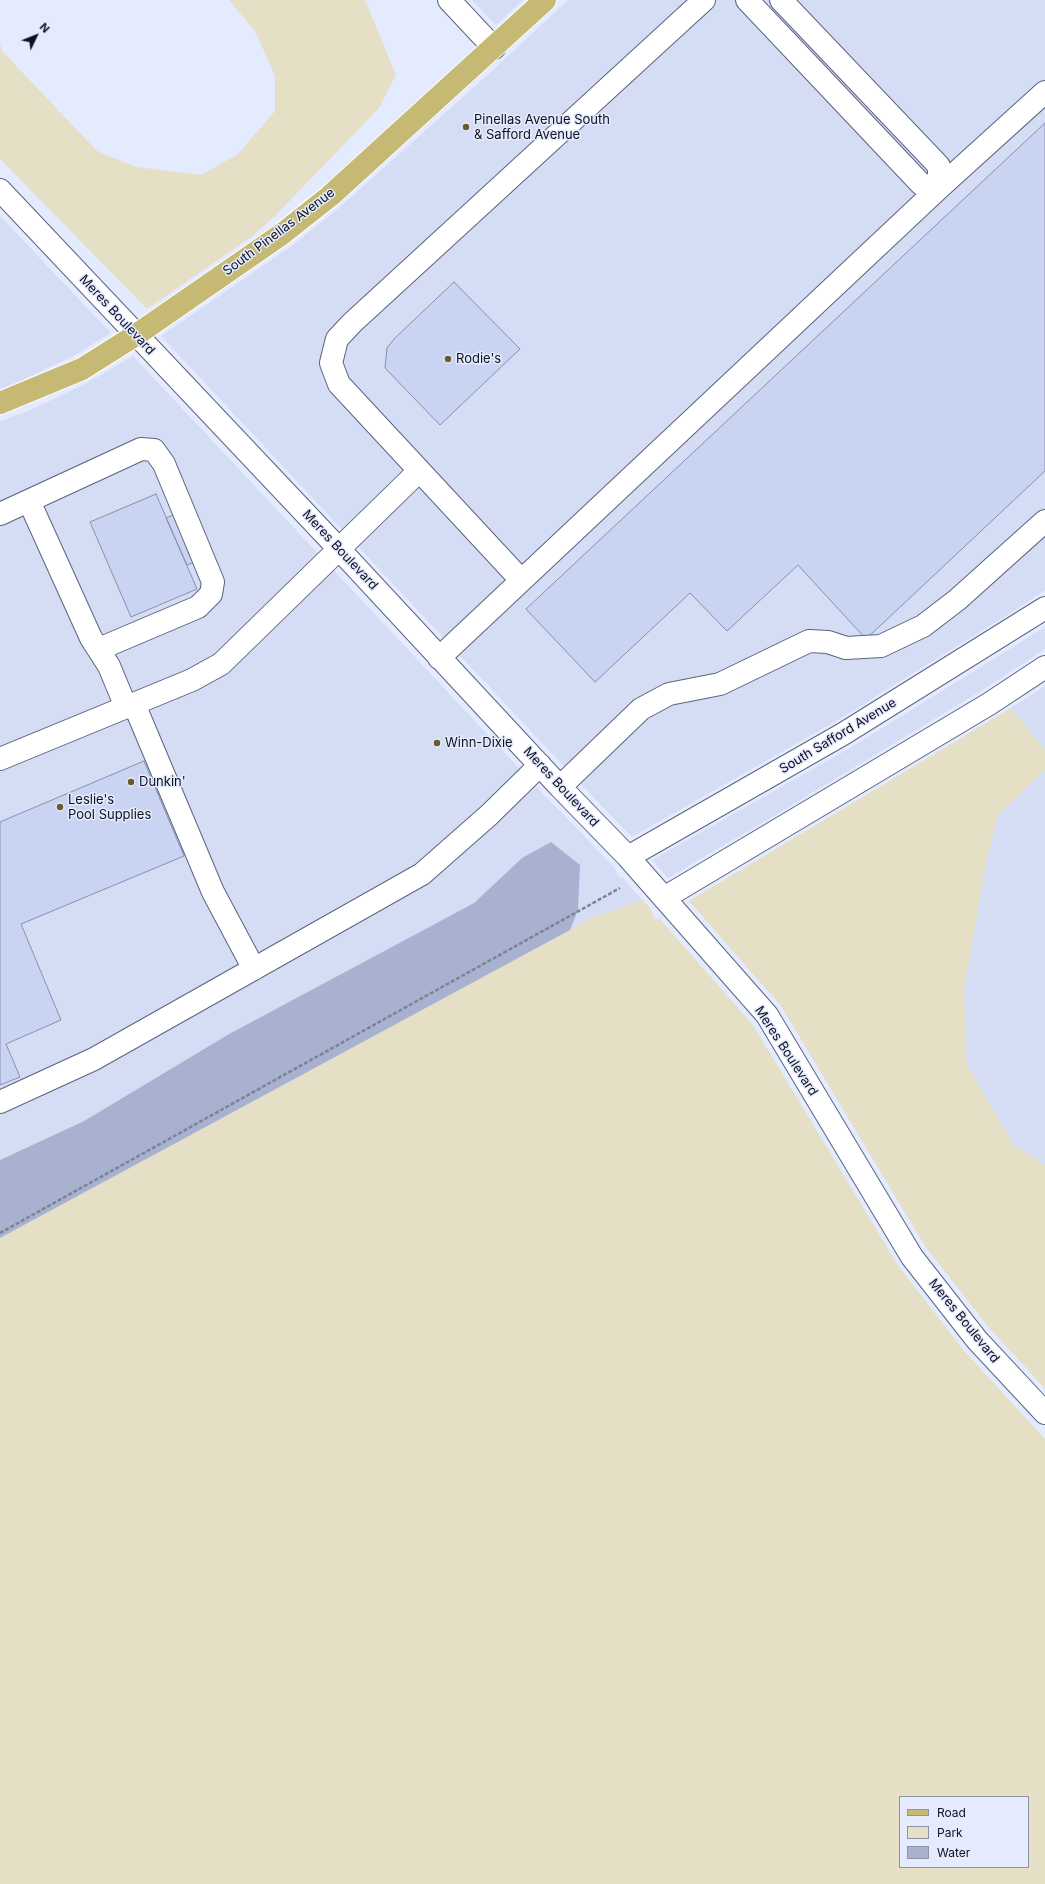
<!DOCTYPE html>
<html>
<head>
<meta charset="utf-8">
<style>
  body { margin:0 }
  #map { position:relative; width:1045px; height:1884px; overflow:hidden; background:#e4ebfe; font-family:Inter,sans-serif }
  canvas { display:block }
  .legend { position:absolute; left:899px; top:1796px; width:130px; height:72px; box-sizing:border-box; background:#e4ebfe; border:1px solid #8e94a4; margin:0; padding:5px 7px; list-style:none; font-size:12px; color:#0e121c }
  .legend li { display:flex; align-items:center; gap:8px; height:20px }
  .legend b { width:20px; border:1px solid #8e94a4 }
  .north { position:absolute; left:16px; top:16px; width:40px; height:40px; -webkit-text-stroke:3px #e4ebfe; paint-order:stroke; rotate:47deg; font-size:11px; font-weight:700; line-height:16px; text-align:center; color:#0e121c }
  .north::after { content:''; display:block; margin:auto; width:14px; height:18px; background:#0e121c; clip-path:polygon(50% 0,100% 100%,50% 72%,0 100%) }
</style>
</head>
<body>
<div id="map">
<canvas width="1045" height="1884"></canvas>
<ul class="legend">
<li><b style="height:5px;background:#c5b973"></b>Road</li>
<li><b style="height:11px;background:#e4dfc5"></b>Park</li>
<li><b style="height:11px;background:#a8b2d0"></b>Water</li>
</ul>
<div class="north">N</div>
</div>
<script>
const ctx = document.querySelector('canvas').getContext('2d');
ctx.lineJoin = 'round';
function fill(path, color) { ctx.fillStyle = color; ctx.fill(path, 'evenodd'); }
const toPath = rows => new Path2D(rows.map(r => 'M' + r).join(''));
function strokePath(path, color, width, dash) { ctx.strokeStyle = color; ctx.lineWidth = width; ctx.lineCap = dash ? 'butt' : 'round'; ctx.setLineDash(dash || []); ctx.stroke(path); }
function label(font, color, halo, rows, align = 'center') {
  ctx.font = font + ' Inter,sans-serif'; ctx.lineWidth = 3; ctx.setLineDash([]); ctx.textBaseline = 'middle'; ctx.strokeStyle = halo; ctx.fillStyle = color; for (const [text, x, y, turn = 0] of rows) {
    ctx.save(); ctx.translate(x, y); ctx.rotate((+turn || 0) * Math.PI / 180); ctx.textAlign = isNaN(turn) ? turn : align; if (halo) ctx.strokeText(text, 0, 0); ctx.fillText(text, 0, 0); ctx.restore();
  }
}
fill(toPath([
  [472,0,523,0,496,25],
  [568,0,1045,0,1045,590,1017,609,836,721,632,837,572,775,161,336,290,247,340,207,492,71],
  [0,216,111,333,75,355,18,382,0,389],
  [133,356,548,799,614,867,620,879,622,877,642,900,589,919,570,930,575,917,522,858,474,903,229,1034,84,1121,0,1160,0,421,26,412,87,383],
  [1045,627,1045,649,981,691,777,814,668,878,652,860,850,748],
  [1045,686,1045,750,1011,708],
  [1045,770,1045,1165,1013,1144,967,1065,964,991,987,858,998,815]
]), '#d4ddf4');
fill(toPath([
  [229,0,365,0,396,75,379,108,275,216,251,237,147,309,0,159,0,43,2,51,97,151,136,167,201,175,238,154,275,111,275,76,255,31],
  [1011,708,1045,750,1045,770,998,815,987,858,964,991,967,1065,1013,1144,1045,1165,1045,1388,990,1329,925,1246,781,1006,689,901],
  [642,900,650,908,656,920,659,918,753,1025,899,1267,965,1352,1045,1439,1045,1884,0,1884,0,1238,589,919],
  [900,1797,1028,1797,1028,1867,900,1867]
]), '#e4dfc5');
fill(toPath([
  [551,842,580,865,578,910,570,930,0,1238,0,1160,84,1121,229,1034,474,903,522,858]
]), '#a8b2d0');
const building = toPath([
  [1045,123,1045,471,866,639,798,565,727,631,690,593,595,682,526,609,1045,123],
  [454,282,520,349,440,425,385,368,387,348,394,339,454,282],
  [156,494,197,589,131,617,90,522,156,494],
  [190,508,212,555,187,565,166,518,190,508],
  [144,761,184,856,21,924,61,1020,6,1044,20,1077,0,1085,0,822,144,761]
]);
fill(building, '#c9d3f2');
strokePath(building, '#8791ae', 1);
const minor = toPath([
  [449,0,494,48],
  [747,0,921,184,939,188,939,166,781,0],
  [0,190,339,549,560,787,628,857,767,1015,912,1257,977,1340,1045,1413],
  [29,501,91,638,109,666,126,707],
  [0,514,141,449,154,450,164,464,213,582,211,594,198,607,99,649],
  [521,580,339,384,331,363,337,339,352,323,704,0],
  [439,658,939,188,1045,92],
  [134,704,213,892,254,969],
  [0,759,192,680,221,664,419,471],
  [560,787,641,709,669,694,720,684,809,641,828,642,846,648,881,646,923,626,957,600,1045,521],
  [628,857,843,734,1045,608],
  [664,898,989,704,1045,667],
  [0,1102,94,1059,422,874,489,815,540,765]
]);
const major = toPath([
  [0,403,82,369,136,335,282,234,330,196,545,0]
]);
strokePath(minor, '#5b647f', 24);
strokePath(major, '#fff', 24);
strokePath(toPath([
  [0,1233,620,888]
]), '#7e8392', 2.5, [4, 2]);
strokePath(minor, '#fff', 22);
strokePath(major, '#c5b973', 22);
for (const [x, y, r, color] of [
  [466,127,4,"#685d2a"],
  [448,359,4,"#685d2a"],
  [437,743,4,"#685d2a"],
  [131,782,4,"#685d2a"],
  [60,807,4,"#685d2a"]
]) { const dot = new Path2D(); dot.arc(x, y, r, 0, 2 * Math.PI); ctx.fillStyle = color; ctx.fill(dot); strokePath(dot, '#e4ebfe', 1.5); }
label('13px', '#0e121c', '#e4ebfe', [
  ["Pinellas Avenue South",474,120],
  ["& Safford Avenue",474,135],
  ["Rodie's",456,359],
  ["Winn-Dixie",445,743],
  ["Dunkin'",139,782],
  ["Leslie's",68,800],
  ["Pool Supplies",68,815]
], 'left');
label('13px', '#0e121c', '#e4ebfe', [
  ["South Pinellas Avenue",279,232,-37],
  ["Meres Boulevard",117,315,47],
  ["Meres Boulevard",340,550,47],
  ["South Safford Avenue",838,736,-31],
  ["Meres Boulevard",561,787,47],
  ["Meres Boulevard",786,1051,57],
  ["Meres Boulevard",964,1321,51]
]);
</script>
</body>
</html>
